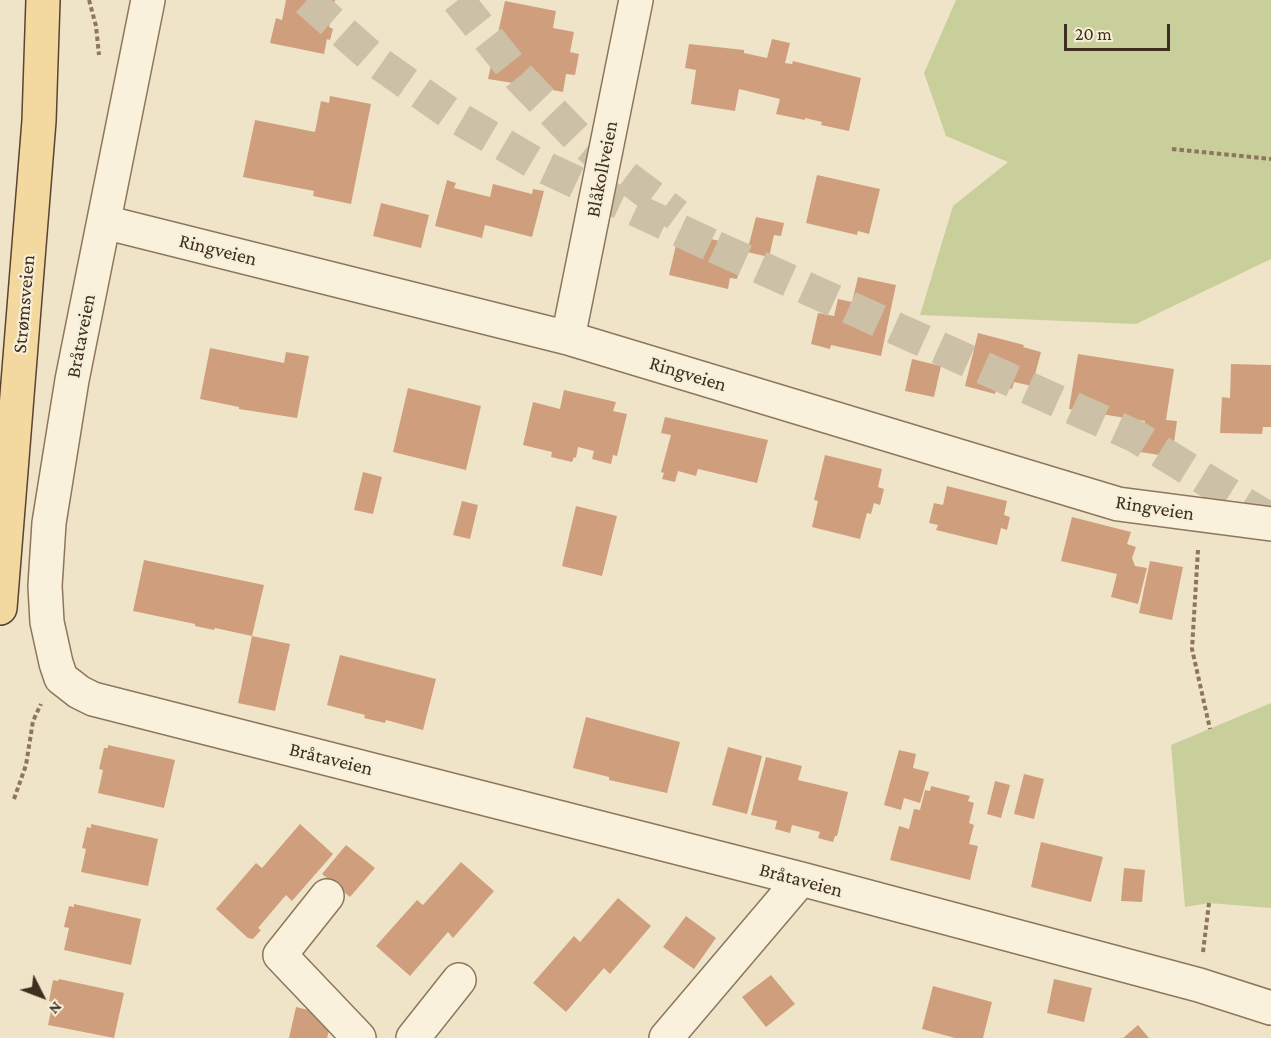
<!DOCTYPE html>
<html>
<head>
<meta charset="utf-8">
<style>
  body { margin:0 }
  #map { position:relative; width:1271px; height:1038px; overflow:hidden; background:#f0e4c8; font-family:"Crimson Pro",serif }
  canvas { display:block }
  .north { position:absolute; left:12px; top:966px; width:60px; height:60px; -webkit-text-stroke:4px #f7eed8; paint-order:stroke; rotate:132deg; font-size:16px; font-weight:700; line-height:24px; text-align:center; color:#3d2e20 }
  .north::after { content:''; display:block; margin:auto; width:21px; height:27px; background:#3d2e20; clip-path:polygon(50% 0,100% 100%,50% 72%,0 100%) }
  .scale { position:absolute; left:1064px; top:24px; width:106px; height:27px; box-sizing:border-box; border:3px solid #3d2e20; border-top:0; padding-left:8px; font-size:18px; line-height:21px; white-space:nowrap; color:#3d2e20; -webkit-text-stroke:4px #f7eed8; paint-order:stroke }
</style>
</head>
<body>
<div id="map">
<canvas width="1271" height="1038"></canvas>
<div class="north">N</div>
<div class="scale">20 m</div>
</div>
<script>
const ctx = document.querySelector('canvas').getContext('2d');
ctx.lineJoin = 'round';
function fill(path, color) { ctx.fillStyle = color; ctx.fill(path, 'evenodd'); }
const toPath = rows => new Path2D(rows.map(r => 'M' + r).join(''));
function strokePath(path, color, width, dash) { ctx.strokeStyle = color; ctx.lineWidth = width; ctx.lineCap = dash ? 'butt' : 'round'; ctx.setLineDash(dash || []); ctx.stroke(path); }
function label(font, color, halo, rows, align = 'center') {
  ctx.font = font + ' "Crimson Pro",serif'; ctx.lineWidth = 4.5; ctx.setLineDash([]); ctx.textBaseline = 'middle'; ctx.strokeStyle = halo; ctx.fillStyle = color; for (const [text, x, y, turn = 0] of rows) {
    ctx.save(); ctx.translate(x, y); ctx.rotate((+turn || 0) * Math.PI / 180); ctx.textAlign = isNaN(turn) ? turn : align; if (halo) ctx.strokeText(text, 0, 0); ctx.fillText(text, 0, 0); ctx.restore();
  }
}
fill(toPath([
  [956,0,1271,0,1271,259,1136,324,920,315,953,206,1008,162,946,136,924,73],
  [1271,703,1271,908,1209,903,1185,907,1171,745]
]), '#c9cf9b');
fill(toPath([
  [286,0,335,0,329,27,333,29,330,40,327,39,324,54,270,43,276,18,282,20],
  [505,1,556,11,553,28,574,32,570,52,579,54,575,75,566,74,563,92,537,87,536,93,518,89,519,84,488,79],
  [772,39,790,43,785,63,792,64,793,61,861,78,849,131,821,125,822,122,805,118,805,120,776,114,780,99,739,89,735,111,691,104,696,70,685,68,689,44,744,50,744,53,767,58],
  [330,96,371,104,351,204,313,196,314,191,243,177,255,120,315,132,321,101,329,103],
  [817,175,880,189,869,234,858,231,857,235,806,223],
  [447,180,456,183,454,188,490,197,493,184,532,194,533,189,544,191,532,237,485,225,482,238,435,226],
  [381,203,429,215,421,248,373,236],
  [756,217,784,223,781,236,774,235,769,257,747,252],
  [679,232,738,245,737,247,744,249,737,279,730,278,728,289,669,275],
  [858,277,896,285,881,356,831,345,830,349,811,344,818,313,834,316,838,299,852,302],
  [978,333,1024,345,1023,347,1041,352,1032,386,1014,382,1012,389,997,385,995,394,965,386],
  [210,348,284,363,286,352,309,356,297,418,239,409,239,407,200,399],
  [1078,354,1174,369,1166,420,1177,421,1172,457,1140,452,1145,421,1069,409],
  [912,359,941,366,934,397,905,391],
  [1231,364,1271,365,1271,427,1263,427,1262,434,1220,433,1222,397,1230,398],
  [408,388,481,406,466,470,393,452],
  [564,390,616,402,613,411,627,414,617,456,613,455,611,464,592,459,594,451,578,447,576,458,574,457,572,462,551,457,552,452,523,445,533,402,560,409],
  [665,417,768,440,757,483,698,469,696,476,678,471,675,482,662,479,664,473,661,472,671,435,661,433],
  [825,455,882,469,878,487,884,489,880,505,874,503,871,514,867,513,860,539,812,527,818,501,814,500],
  [363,472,382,477,373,514,354,510],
  [947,486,1007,501,1004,515,1010,517,1007,530,1001,528,997,545,936,530,938,525,929,523,934,503,943,505],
  [462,501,478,505,470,539,453,535],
  [576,506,617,516,602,576,562,566],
  [1072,517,1131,532,1127,544,1136,547,1132,558,1135,566,1147,568,1138,604,1111,597,1117,574,1061,561],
  [144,560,264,585,252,636,215,628,214,630,195,626,195,624,133,611],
  [1150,561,1183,567,1172,620,1139,613],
  [252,636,290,644,275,711,238,703],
  [340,655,436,679,423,730,386,720,385,723,364,718,365,715,327,705],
  [586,717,680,742,667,793,609,780,609,777,573,768],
  [108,745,175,760,164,808,98,793,103,770,99,769,104,748,108,748],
  [728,747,762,756,747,814,712,805],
  [899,750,916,754,913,768,929,772,920,803,904,798,901,810,884,805],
  [766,757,802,766,798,780,848,792,837,836,835,836,833,842,818,838,820,832,792,825,790,833,775,829,777,821,751,815],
  [1024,774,1044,779,1034,819,1014,814],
  [995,781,1010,785,1001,818,987,814],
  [931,786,970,796,968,801,974,803,969,823,974,825,969,844,978,846,970,880,890,860,899,826,909,829,914,809,920,810,925,790,930,791],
  [91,824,158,839,148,886,81,872,86,849,82,848,87,827,91,828],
  [300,824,333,854,292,901,286,895,258,928,261,930,253,939,248,938,216,909,256,863,262,868],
  [1041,842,1103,857,1091,902,1031,887],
  [346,845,375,868,350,897,322,874],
  [461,862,494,891,453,938,448,932,410,976,376,946,417,900,423,905],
  [1124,868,1145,870,1142,902,1121,901],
  [618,898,651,926,610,974,604,968,566,1012,533,983,574,936,580,942],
  [74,904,141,919,131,965,64,950,69,928,64,927,69,906,74,907],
  [686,916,716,938,694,969,663,947],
  [771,975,795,1004,766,1027,742,997],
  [59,979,124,993,114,1038,48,1025,53,1002,49,1001,53,980,58,981],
  [1054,979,1092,988,1084,1022,1047,1013],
  [933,986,992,1002,983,1038,955,1038,922,1029],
  [296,1007,333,1016,327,1038,289,1038],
  [1138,1025,1149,1038,1123,1038]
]), '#cf9f7d');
strokePath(toPath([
  [715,247,1135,436,1271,520]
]), '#ccc0a6', 33, [33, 16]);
strokePath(toPath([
  [307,0,377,62,448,112,533,162,715,247],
  [458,0,519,77,576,136,617,170,677,215]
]), '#ccc0a6', 33, [33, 16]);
const minor = toPath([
  [148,0,72,380,49,523,45,586,47,622,56,663,61,678,79,692,93,699,801,879,1199,985,1271,1008],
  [104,222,568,338,1118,504,1271,524],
  [568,338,636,0],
  [327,896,280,955,359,1038],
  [413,1038,459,980],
  [666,1038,801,879]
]);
const major = toPath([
  [0,608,39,121,43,0]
]);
strokePath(minor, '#8d765c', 36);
strokePath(major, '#5b4430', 36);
strokePath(toPath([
  [89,0,96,26,99,55],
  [1172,149,1271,159],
  [1198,550,1192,649,1210,729],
  [14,799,26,765,33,721,41,704],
  [1203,952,1209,903]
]), '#8d765c', 4, [4.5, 3]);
strokePath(minor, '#faf1dc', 33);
strokePath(major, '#f3d9a0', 33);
label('20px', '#3d2e20', '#f7eed8', [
  ["Blåkollveien",602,169,-79],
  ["Ringveien",218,250,14],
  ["Strømsveien",24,304,-85],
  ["Bråtaveien",81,336,-79],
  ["Ringveien",688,374,17],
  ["Ringveien",1155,508,9],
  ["Bråtaveien",331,759,14],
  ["Bråtaveien",801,880,15]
]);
</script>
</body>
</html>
